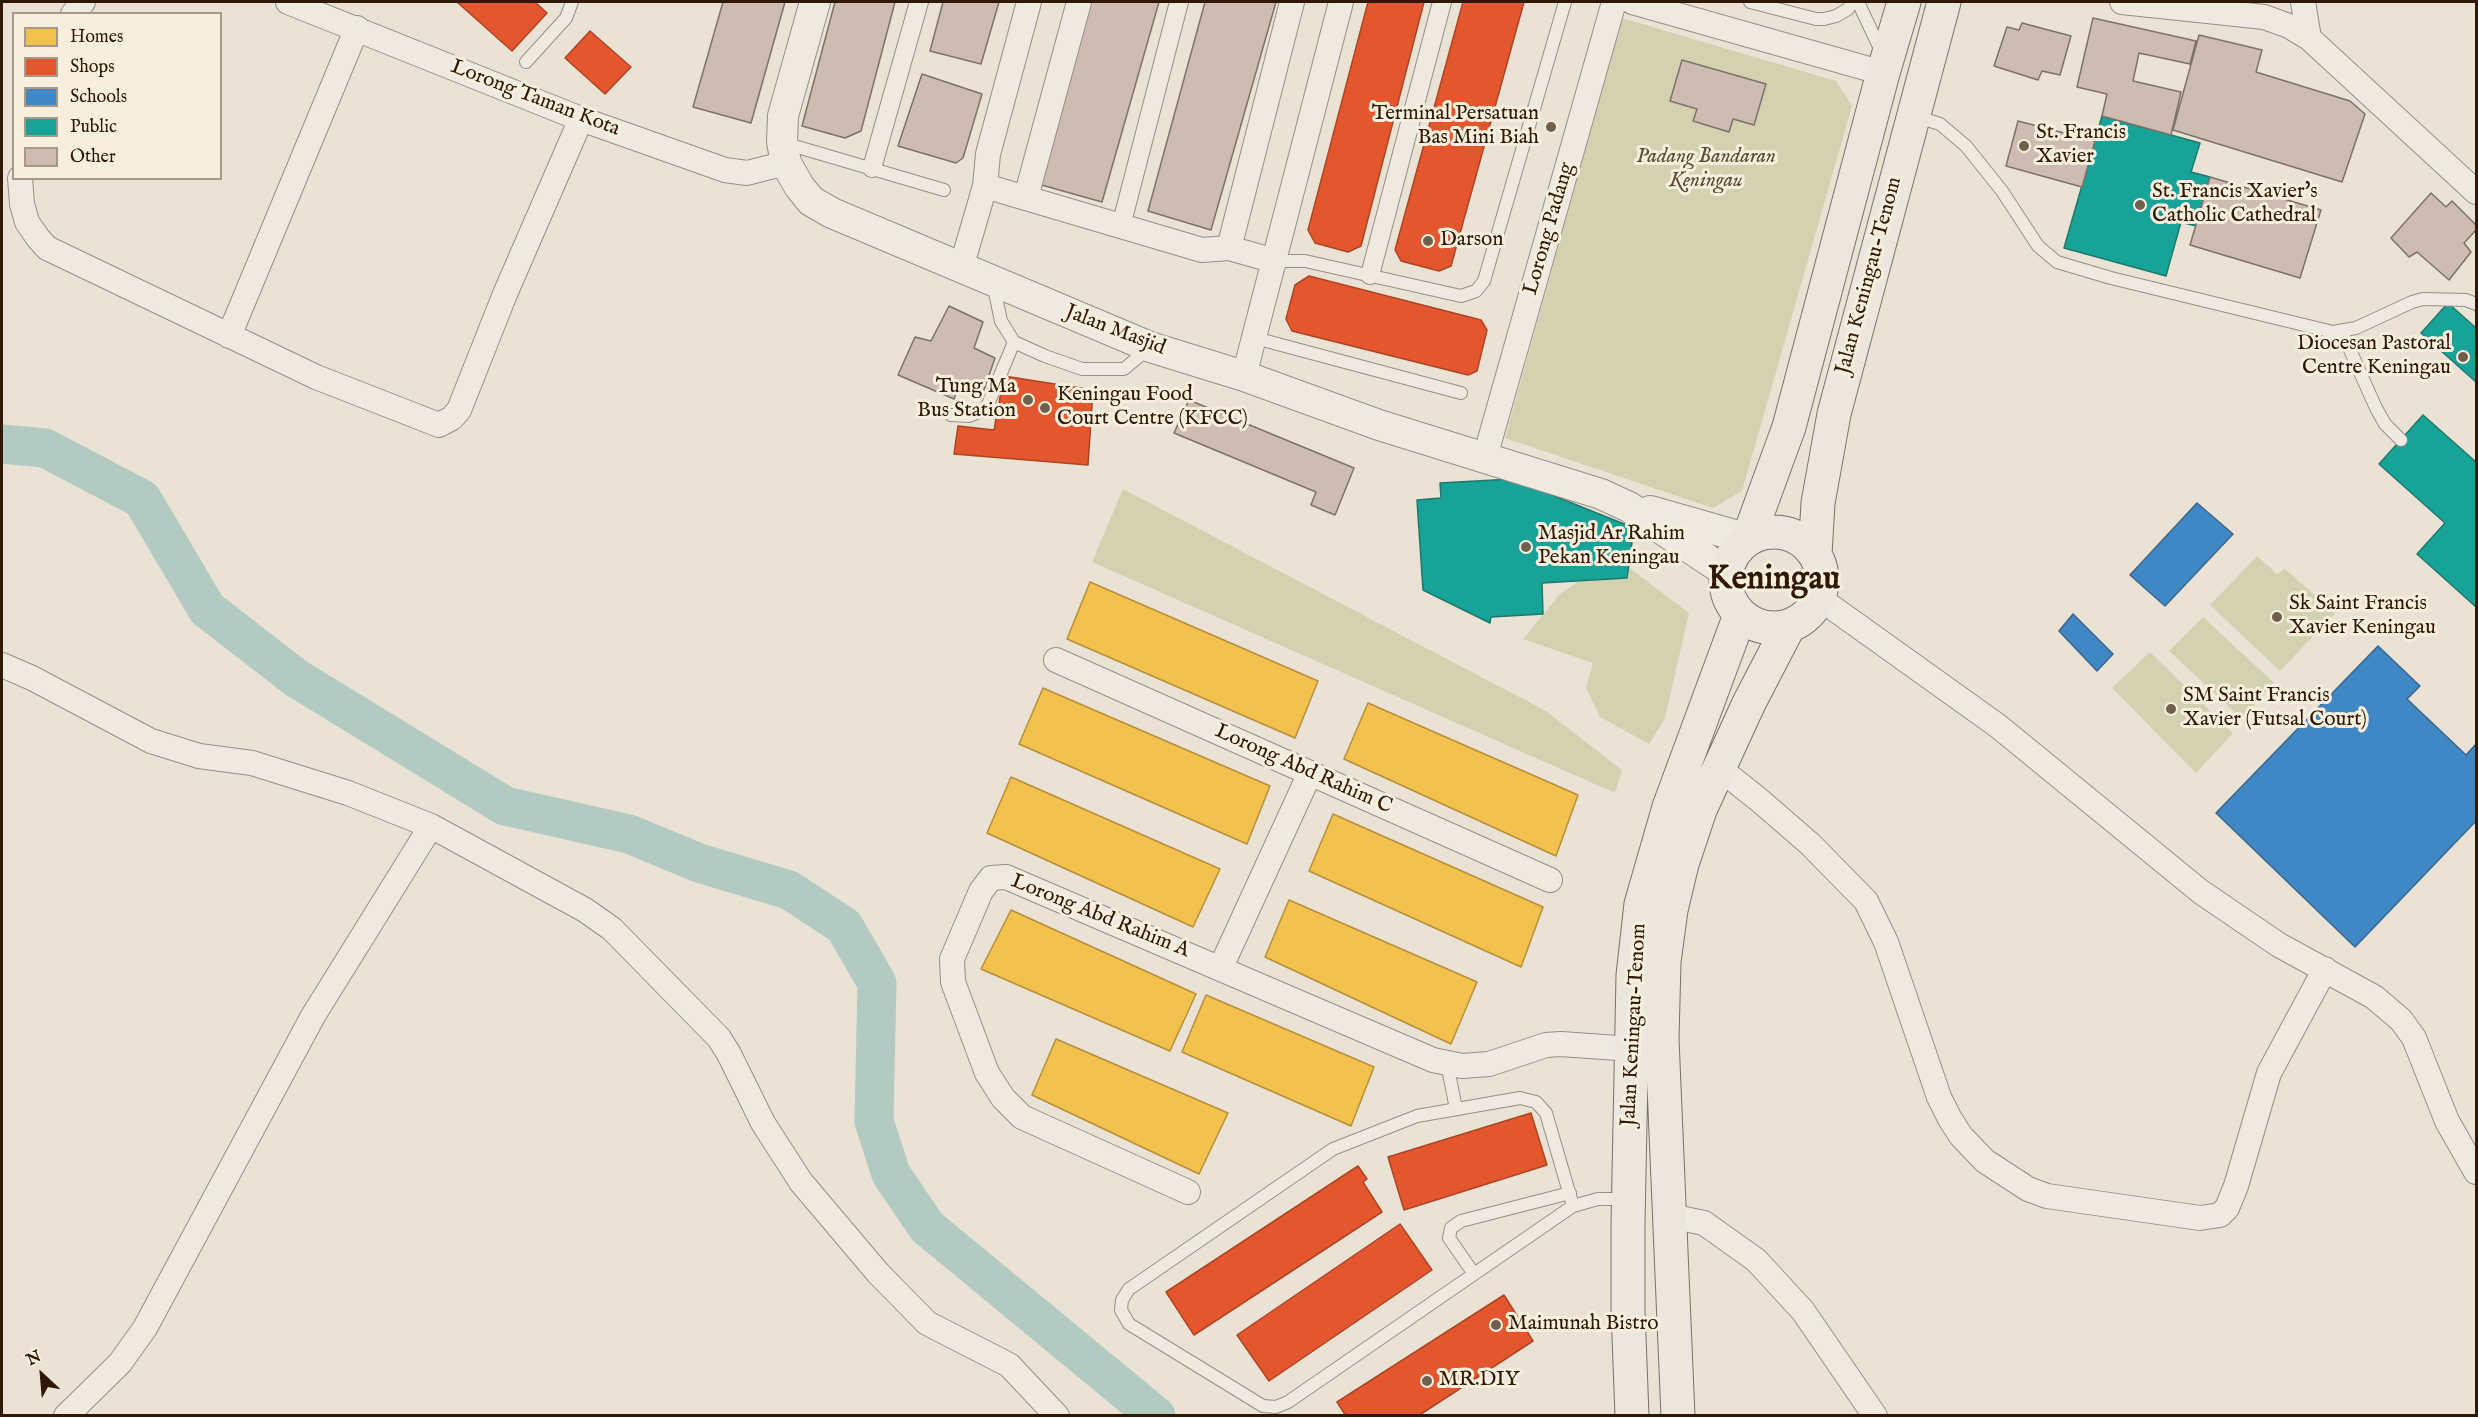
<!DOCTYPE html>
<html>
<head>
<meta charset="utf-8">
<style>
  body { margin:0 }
  #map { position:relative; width:2478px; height:1417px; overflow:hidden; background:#eae2d4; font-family:"IM FELL English",serif }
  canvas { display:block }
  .frame { position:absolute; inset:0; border:3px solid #2f1805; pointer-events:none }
  .legend { position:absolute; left:12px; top:12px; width:210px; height:168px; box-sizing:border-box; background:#f7efdd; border:2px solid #a79987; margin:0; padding:8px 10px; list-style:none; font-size:18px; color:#2f1805 }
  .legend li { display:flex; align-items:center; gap:12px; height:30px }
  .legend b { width:30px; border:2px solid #a79987 }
  .north { position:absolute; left:12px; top:1345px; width:60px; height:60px; -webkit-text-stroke:4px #f7efdd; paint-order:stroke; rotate:334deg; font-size:16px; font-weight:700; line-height:24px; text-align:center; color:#2f1805 }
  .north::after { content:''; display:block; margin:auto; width:21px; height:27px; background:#2f1805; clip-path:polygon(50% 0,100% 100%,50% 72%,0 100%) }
</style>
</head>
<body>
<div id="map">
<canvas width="2478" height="1417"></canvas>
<div class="frame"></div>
<ul class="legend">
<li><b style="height:16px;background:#f2c14e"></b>Homes</li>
<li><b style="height:16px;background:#e4572e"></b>Shops</li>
<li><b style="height:16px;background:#3f88c5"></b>Schools</li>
<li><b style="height:16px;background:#17a398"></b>Public</li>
<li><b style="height:16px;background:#cebcb3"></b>Other</li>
</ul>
<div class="north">N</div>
</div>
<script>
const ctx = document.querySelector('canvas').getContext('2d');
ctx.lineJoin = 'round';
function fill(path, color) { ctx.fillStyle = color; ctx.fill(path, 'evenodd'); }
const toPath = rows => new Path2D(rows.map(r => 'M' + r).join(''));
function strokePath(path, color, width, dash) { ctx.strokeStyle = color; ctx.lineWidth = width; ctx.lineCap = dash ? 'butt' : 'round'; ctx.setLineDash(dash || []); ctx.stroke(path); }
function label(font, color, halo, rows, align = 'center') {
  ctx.font = font + ' "IM FELL English",serif'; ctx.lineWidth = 6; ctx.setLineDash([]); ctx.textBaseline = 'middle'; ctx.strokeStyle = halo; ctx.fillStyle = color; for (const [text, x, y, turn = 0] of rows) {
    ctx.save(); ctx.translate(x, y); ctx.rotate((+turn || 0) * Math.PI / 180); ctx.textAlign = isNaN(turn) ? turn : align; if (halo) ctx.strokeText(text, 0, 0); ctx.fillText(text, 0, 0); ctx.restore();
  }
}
fill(toPath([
  [1622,18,1836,81,1852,106,1742,491,1713,508,1505,438],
  [1123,489,1546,711,1622,770,1615,793,1092,562],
  [2257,556,2277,574,2285,569,2335,613,2280,671,2210,605],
  [1628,567,1689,613,1665,718,1649,744,1600,717,1586,688,1593,663,1523,639,1560,594,1579,581],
  [2203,617,2274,683,2242,719,2169,651],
  [2150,652,2233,733,2196,773,2112,688]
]), '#d2d2b1');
const homes = toPath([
  [1090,582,1318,681,1295,738,1067,639,1090,582],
  [1043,688,1270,786,1247,844,1019,744,1043,688],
  [1368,703,1578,795,1556,856,1344,759,1368,703],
  [1011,777,1220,869,1193,927,987,833,1011,777],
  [1333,814,1543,907,1521,967,1309,871,1333,814],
  [1289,900,1477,982,1451,1044,1265,957,1289,900],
  [1011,910,1196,994,1170,1051,981,969,1011,910],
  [1206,995,1374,1067,1351,1126,1182,1052,1206,995],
  [1056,1039,1228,1113,1199,1174,1032,1095,1056,1039]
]);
fill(homes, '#f2c14e');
strokePath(homes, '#b88e38', 1.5);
const shops = toPath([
  [457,2,535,2,547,13,512,51,457,2],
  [1368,2,1424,2,1361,246,1348,252,1315,243,1308,230,1368,2],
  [1463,2,1524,2,1451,266,1439,271,1401,261,1395,250,1463,2],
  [590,31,631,67,605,94,565,58,590,31],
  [1309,276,1481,320,1487,330,1477,371,1468,375,1292,331,1286,319,1295,285,1309,276],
  [1004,376,1093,390,1088,465,954,454,958,426,994,430,1004,376],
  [1531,1113,1547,1165,1404,1210,1388,1157,1531,1113],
  [1358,1166,1367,1179,1363,1182,1382,1212,1194,1335,1166,1292,1358,1166],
  [1400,1224,1432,1270,1269,1381,1237,1335,1400,1224],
  [1504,1295,1533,1341,1418,1416,1346,1416,1337,1402,1504,1295]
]);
fill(shops, '#e4572e');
strokePath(shops, '#ae4422', 1.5);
const schools = toPath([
  [2197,503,2233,534,2165,606,2130,575,2197,503],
  [2073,614,2113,654,2097,671,2059,631,2073,614],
  [2378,646,2420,686,2407,699,2466,755,2476,744,2476,821,2355,947,2216,813,2378,646]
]);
fill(schools, '#3f88c5');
strokePath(schools, '#3a668b', 1.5);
const public = toPath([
  [2102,116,2200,143,2191,172,2210,177,2196,226,2181,222,2166,276,2064,248,2102,116],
  [2448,303,2476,328,2476,382,2421,333,2448,303],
  [2423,415,2476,462,2476,607,2417,554,2445,523,2379,464,2423,415],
  [1512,479,1634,528,1627,578,1542,583,1543,614,1491,617,1490,623,1423,590,1417,500,1441,498,1440,483,1512,479]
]);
fill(public, '#17a398');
strokePath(public, '#1e796c', 1.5);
strokePath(toPath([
  [2,444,45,448,142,499,207,609,296,678,505,806,629,834,699,863,789,890,844,926,877,983,874,1121,891,1174,927,1227,1156,1416]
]), '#b3cac2', 39);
const building = toPath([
  [723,2,785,2,751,123,693,107,723,2],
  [835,2,895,2,861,131,845,138,802,126,835,2],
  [943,2,999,2,981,64,930,51,943,2],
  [1088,2,1159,2,1102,202,1038,184,1088,2],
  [1205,2,1276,2,1211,230,1148,211,1205,2],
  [2093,18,2196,41,2190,64,2139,53,2133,81,2181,92,2171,135,2102,116,2107,94,2077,87,2093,18],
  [2022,23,2071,36,2060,75,2042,71,2038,80,1994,66,2007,27,2019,30,2022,23],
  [2199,35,2262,50,2256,72,2350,101,2365,114,2342,182,2173,130,2199,35],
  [1682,60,1766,84,1754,125,1733,119,1729,132,1693,121,1697,109,1670,101,1682,60],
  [922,74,982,94,963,158,956,163,898,146,922,74],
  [2018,121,2095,141,2082,187,2006,166,2018,121],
  [2210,177,2321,210,2300,278,2190,245,2210,177],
  [2431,193,2446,207,2452,201,2476,225,2476,230,2464,243,2471,252,2449,280,2417,252,2409,257,2391,238,2431,193],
  [949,306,983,322,974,348,995,358,984,390,960,382,954,399,898,375,915,337,931,341,949,306],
  [1189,400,1354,468,1335,515,1311,505,1316,492,1174,433,1189,400]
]);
fill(building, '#cebcb3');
strokePath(building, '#7b736a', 1.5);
const service = toPath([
  [1750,2,1816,19,1824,19,1836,16,1848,9,1852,2],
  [1858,2,1882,53],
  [526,62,566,18,572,2],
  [1914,116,1940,124,1966,146,2002,191,2038,246,2057,262,2111,278,2333,332,2356,328,2412,302,2423,299,2466,300,2476,304],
  [784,143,944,190],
  [1275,261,1305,261,1461,296,1476,291,1484,281,1565,2],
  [993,283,1001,321,1014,342,1045,356,1082,369,1124,369,1149,348],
  [2342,332,2376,408,2385,424,2401,440],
  [1255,338,1461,393],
  [951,415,969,416,986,409,1014,342],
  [1447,1063,1456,1109],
  [1573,1206,1546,1113,1536,1102,1520,1098,1417,1116,1333,1149,1129,1289,1122,1300,1121,1310,1129,1324,1263,1406,1276,1407,1288,1402,1573,1206,1598,1199,1629,1199],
  [1474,1274,1449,1238,1451,1228,1461,1221,1570,1193]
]);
const pedestrian = toPath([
  [872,168,919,2],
  [1121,226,1179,2],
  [1370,275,1442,2]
]);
const minor = toPath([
  [288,2,581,119,725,170,747,173,786,163],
  [1632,2,1883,73],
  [2122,2,2264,17,2289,26,2309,38,2303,2],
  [73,14,83,2],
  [2309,38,2476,192],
  [20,178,22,204,27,222,38,238,47,248,316,377,439,425,452,418,459,410,505,294,581,119],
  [985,186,1202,250,1229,248,1275,261],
  [1026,197,1079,2],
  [1229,248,1292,2],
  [961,268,985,186,988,154,1029,2],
  [229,336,357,28],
  [1244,376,1341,2],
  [1485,457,1614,2],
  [1819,598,1998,726,2201,892,2279,945,2374,997,2401,1020,2414,1038,2447,1121,2476,1172],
  [1056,660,1550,880],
  [2,665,32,678,151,741,199,756,252,763,348,793,431,826,585,910,612,929,719,1038,729,1054,763,1123,801,1182,878,1273,927,1323,1009,1365,1057,1416],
  [1720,769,1758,799,1810,844,1866,901,1886,942,1939,1097,1950,1119,1961,1136,1985,1161,2028,1189,2047,1196,2200,1218,2220,1215,2227,1208,2236,1186,2269,1073,2325,969],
  [1221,967,1310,773],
  [1188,1192,1022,1117,1003,1098,987,1073,953,982,952,959,981,891,991,878,1006,877,1433,1060,1462,1066,1489,1064,1546,1045,1561,1044,1632,1049],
  [1670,1216,1704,1223,1756,1260,1803,1311,1875,1416],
  [66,1416,120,1363,145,1328,313,1016,431,826]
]);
const tertiary = toPath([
  [815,2,783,116,782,142,786,163,799,186,811,201,832,213,1150,347,1244,376,1379,425,1601,494,1629,507,1726,572],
  [1650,511,1748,539]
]);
const primary = toPath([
  '1726 580a48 48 0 1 1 96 0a48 48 0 1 1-96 0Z',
  [1748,539,1789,427,1883,73,1904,2],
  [1815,554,1818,503,1834,414,1944,2],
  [1632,1416,1628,1310,1628,1224,1633,975,1641,904,1669,807,1740,615],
  [1678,1416,1662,1039,1664,962,1671,910,1682,864,1700,810,1749,703,1789,626]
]);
strokePath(service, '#968f85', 14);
strokePath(pedestrian, '#968f85', 20);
strokePath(minor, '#968f85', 26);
strokePath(tertiary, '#968f85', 32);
strokePath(primary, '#7b736a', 35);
strokePath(service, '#eeeae2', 12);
strokePath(pedestrian, '#eeeae2', 18);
strokePath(minor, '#eeeae2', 24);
strokePath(tertiary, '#eeeae2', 30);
strokePath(primary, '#ebe6de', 33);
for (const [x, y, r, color] of [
  [1551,127,6,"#705f4d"],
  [2024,146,6,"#705f4d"],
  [2140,205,6,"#705f4d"],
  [1428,241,6,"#705f4d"],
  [2463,357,6,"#705f4d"],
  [1028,400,6,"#705f4d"],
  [1045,408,6,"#705f4d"],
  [1526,547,6,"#705f4d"],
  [2277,617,6,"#705f4d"],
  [2171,709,6,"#705f4d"],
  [1496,1325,6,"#705f4d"],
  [1427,1381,6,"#705f4d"]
]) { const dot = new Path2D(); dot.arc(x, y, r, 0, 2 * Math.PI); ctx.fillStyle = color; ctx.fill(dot); strokePath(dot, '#f7efdd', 2); }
label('21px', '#2f1805', '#f7efdd', [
  ["Lorong Taman Kota",535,99,21],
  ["Lorong Padang",1550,229,-74],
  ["Jalan Keningau-Tenom",1870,276,-75],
  ["Jalan Masjid",1115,331,21],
  ["Lorong Abd Rahim C",1303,770,24],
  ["Lorong Abd Rahim A",1100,917,22],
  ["Jalan Keningau-Tenom",1635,1025,-87]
]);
label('21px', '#2f1805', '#f7efdd', [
  ["Terminal Persatuan",1539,115,"right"],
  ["Bas Mini Biah",1539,139,"right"],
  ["St. Francis",2036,134],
  ["Xavier",2036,158],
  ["St. Francis Xavier's",2152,193],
  ["Catholic Cathedral",2152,217],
  ["Darson",1440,241],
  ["Diocesan Pastoral",2451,345,"right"],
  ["Centre Keningau",2451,369,"right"],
  ["Tung Ma",1016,388,"right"],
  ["Bus Station",1016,412,"right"],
  ["Keningau Food",1057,396],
  ["Court Centre (KFCC)",1057,420],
  ["Masjid Ar Rahim",1538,535],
  ["Pekan Keningau",1538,559],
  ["Sk Saint Francis",2289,605],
  ["Xavier Keningau",2289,629],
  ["SM Saint Francis",2183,697],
  ["Xavier (Futsal Court)",2183,721],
  ["Maimunah Bistro",1508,1325],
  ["MR.DIY",1439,1381]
], 'left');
label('italic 21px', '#5a4c30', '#f7efdd', [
  ["Padang Bandaran",1706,158],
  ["Keningau",1706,182]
]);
label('bold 33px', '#2f1805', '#f7efdd', [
  ["Keningau",1774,581]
]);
</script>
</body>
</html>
